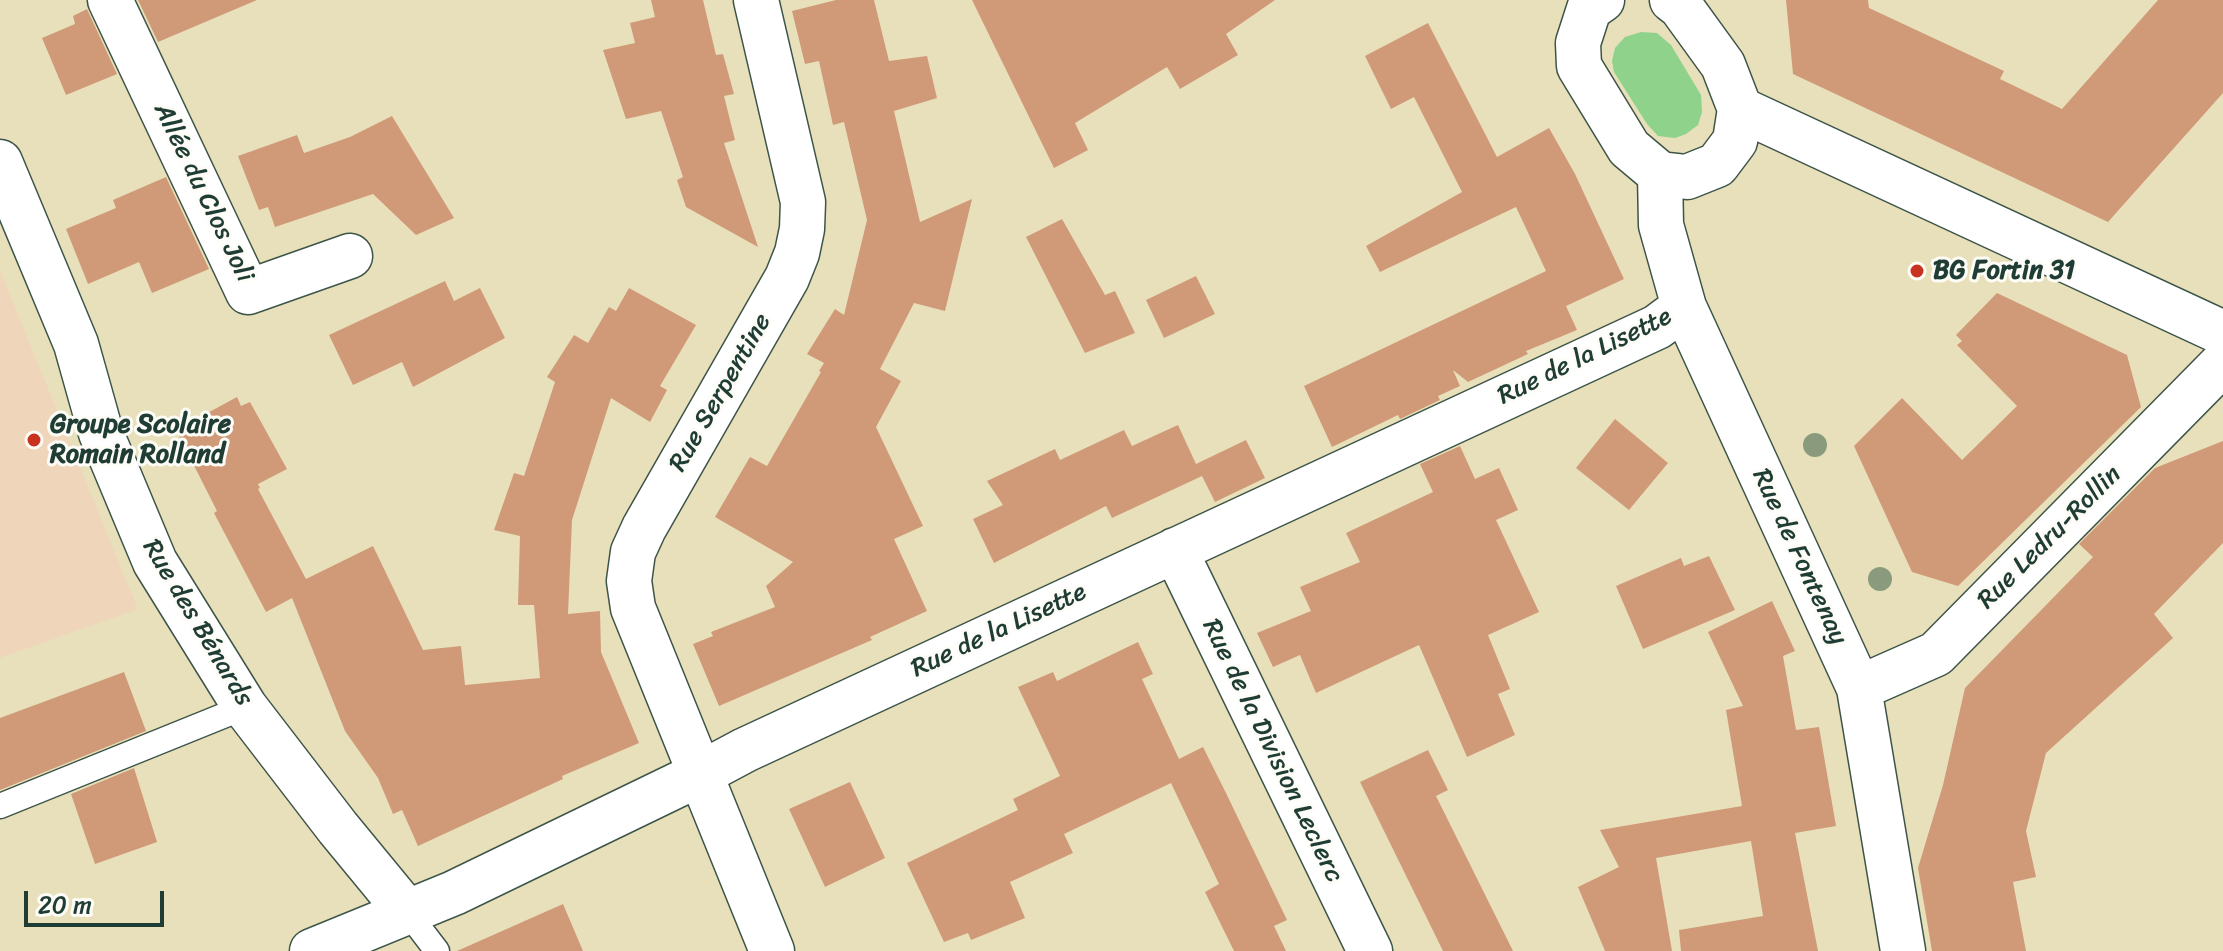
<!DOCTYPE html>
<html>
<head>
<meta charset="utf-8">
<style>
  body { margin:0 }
  #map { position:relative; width:2223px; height:951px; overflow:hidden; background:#e8e0ba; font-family:Sriracha,sans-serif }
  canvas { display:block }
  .scale { position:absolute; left:24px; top:891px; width:140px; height:36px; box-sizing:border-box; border:4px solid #1f3d34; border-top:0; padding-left:10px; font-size:24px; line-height:28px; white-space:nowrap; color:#1f3d34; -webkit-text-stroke:6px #fdfcf7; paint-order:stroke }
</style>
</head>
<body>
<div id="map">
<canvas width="2223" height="951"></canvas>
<div class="scale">20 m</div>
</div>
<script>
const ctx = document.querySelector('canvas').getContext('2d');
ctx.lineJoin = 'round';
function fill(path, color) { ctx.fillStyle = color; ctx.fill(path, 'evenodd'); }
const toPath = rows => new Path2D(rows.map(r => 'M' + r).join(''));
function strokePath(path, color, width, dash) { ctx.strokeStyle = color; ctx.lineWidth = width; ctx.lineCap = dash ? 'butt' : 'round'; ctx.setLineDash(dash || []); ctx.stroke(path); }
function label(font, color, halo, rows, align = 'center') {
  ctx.font = font + ' Sriracha,sans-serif'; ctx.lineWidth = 6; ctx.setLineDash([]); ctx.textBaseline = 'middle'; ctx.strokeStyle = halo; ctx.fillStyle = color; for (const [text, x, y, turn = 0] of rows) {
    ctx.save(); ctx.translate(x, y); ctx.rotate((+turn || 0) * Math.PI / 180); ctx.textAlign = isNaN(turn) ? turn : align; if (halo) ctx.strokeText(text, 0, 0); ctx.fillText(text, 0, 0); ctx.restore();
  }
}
fill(toPath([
  [0,270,138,609,0,658]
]), '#efd6bb');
fill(toPath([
  [1641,32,1657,33,1671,45,1701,95,1702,112,1698,125,1686,134,1675,138,1658,136,1647,124,1614,72,1612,61,1615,48,1625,37]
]), '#8ed28b');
fill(toPath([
  [138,0,257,0,158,42],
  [651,0,703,0,716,55,723,54,734,94,724,96,735,140,724,143,758,247,686,207,677,180,683,177,661,111,626,119,603,50,635,43,630,23,655,17],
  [836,0,874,0,889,61,927,56,937,98,894,111,920,222,972,199,945,311,914,303,880,369,901,381,876,427,923,526,894,539,927,611,870,637,872,640,719,706,693,644,713,636,711,632,775,607,766,586,793,562,715,517,750,457,767,466,821,372,819,371,824,363,807,354,835,309,844,315,867,220,844,122,833,125,819,61,805,64,792,11],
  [972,0,1275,0,1226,34,1238,55,1180,89,1167,67,1075,123,1088,150,1054,168],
  [1786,0,1868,0,1869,8,2004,71,2000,79,2062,109,2158,0,2223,0,2223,93,2108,222,1793,74],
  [87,9,117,74,66,95,42,38,75,24,73,16],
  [1428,23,1497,157,1549,128,1575,174,1624,279,1566,306,1577,330,1526,351,1528,354,1468,382,1453,370,1460,386,1438,396,1440,400,1400,419,1398,415,1332,447,1304,386,1546,271,1516,207,1380,272,1366,246,1462,192,1414,97,1391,109,1365,56],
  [392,116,454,218,416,235,373,194,275,227,268,207,259,210,238,156,297,135,304,153,350,137],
  [166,177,209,269,152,293,139,262,88,284,66,229,116,208,113,200],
  [1062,219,1105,295,1115,291,1135,333,1085,353,1026,237],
  [1196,276,1215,314,1164,338,1146,300],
  [445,281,454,301,480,288,505,338,413,387,402,362,353,385,329,335],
  [629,288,696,325,660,386,667,390,650,422,611,398,572,520,568,614,600,611,601,652,639,743,562,776,563,779,418,846,402,810,393,814,378,778,345,731,292,598,266,612,214,513,217,511,176,430,237,397,241,406,250,402,287,469,258,484,260,488,258,489,306,579,373,546,423,650,461,646,465,685,540,678,534,605,518,605,520,536,494,530,514,473,524,476,555,382,547,377,574,335,588,343,609,307,616,311],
  [1997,293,2127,355,2141,407,1958,586,1912,572,1854,446,1902,398,1962,460,2017,406,1957,345,1962,341,1956,335],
  [1615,419,1668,463,1629,510,1576,468],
  [1178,425,1196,464,1246,440,1265,478,1215,502,1202,476,1112,518,1106,506,994,563,973,519,1003,505,987,481,1055,449,1060,460,1124,430,1132,446],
  [2223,441,2223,543,2154,614,2173,638,2046,753,2026,831,2036,877,2013,882,2026,951,1932,951,1918,868,1943,785,1965,688,2093,557,2079,544,2155,468],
  [1460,446,1475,479,1499,468,1518,510,1496,520,1539,612,1488,635,1510,689,1498,694,1515,735,1467,757,1419,645,1316,693,1300,655,1273,667,1257,633,1311,611,1300,587,1360,562,1346,533,1433,492,1420,464],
  [1709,556,1735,610,1643,649,1616,586,1681,558,1684,566],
  [1772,601,1795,651,1783,656,1796,730,1819,727,1836,826,1795,833,1818,951,1681,951,1679,930,1763,916,1751,841,1656,858,1672,951,1605,951,1578,887,1619,867,1600,830,1742,806,1726,710,1743,706,1708,632],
  [1138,642,1153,674,1142,679,1179,759,1203,747,1226,793,1287,920,1274,926,1286,951,1234,951,1205,892,1219,884,1171,783,1064,834,1073,853,1010,882,1025,918,971,940,968,933,944,942,907,863,1018,810,1013,799,1060,776,1018,687,1053,672,1057,681],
  [124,672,146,731,0,790,0,718],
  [1428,750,1448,790,1436,796,1513,951,1443,951,1360,782],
  [134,768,157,842,95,864,71,794],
  [850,782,885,858,825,887,789,809],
  [563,904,583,951,457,951]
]), '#d09a79');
const lane = toPath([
  [0,806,245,707],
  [408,913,437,951]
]);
const street = toPath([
  [110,0,248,292,350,256],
  [756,0,803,202,802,229,797,253,787,278,644,528,633,552,629,581,633,608,772,951],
  [0,162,76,344,101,433,155,562,245,707,338,828,408,913],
  [1660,174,1661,225,1684,307,1859,688,1903,951],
  [1175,550,1370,951],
  [1859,688,1936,654,2223,363],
  [312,951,454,893,700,774,745,750,1657,327,1684,307]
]);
const secondary = toPath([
  [1602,0,1589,9,1578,43,1579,66,1629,148,1660,174,1687,177,1717,165,1735,141,1740,109,1723,65,1681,7,1672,0],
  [1740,109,2223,333]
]);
strokePath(lane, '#3d5548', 27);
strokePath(street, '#3d5548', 47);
strokePath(secondary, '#3d5548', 47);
strokePath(lane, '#fff', 24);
strokePath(street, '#fff', 44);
strokePath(secondary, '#fff', 44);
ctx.fillStyle = '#899b7c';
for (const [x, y] of [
  [1815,445],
  [1880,579]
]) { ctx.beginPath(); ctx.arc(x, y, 12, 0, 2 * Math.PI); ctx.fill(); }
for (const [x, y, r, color] of [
  [1917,271,8,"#c8321e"],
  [34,440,8,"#c8321e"]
]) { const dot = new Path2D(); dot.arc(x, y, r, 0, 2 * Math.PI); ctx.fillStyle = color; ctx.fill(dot); strokePath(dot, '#fdfcf7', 3); }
label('26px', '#1f3d34', '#fdfcf7', [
  ["Allée du Clos Joli",203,193,64],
  ["Rue de la Lisette",1585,357,-26],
  ["Rue Serpentine",721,393,-60],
  ["Rue Ledru-Rollin",2050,538,-45],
  ["Rue de Fontenay",1799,557,65],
  ["Rue des Bénards",197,623,59],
  ["Rue de la Lisette",999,631,-25],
  ["Rue de la Division Leclerc",1272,751,64]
]);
label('bold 26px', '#1f3d34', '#fdfcf7', [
  ["BG Fortin 31",1933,271],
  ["Groupe Scolaire",50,425],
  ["Romain Rolland",50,455]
], 'left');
</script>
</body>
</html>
